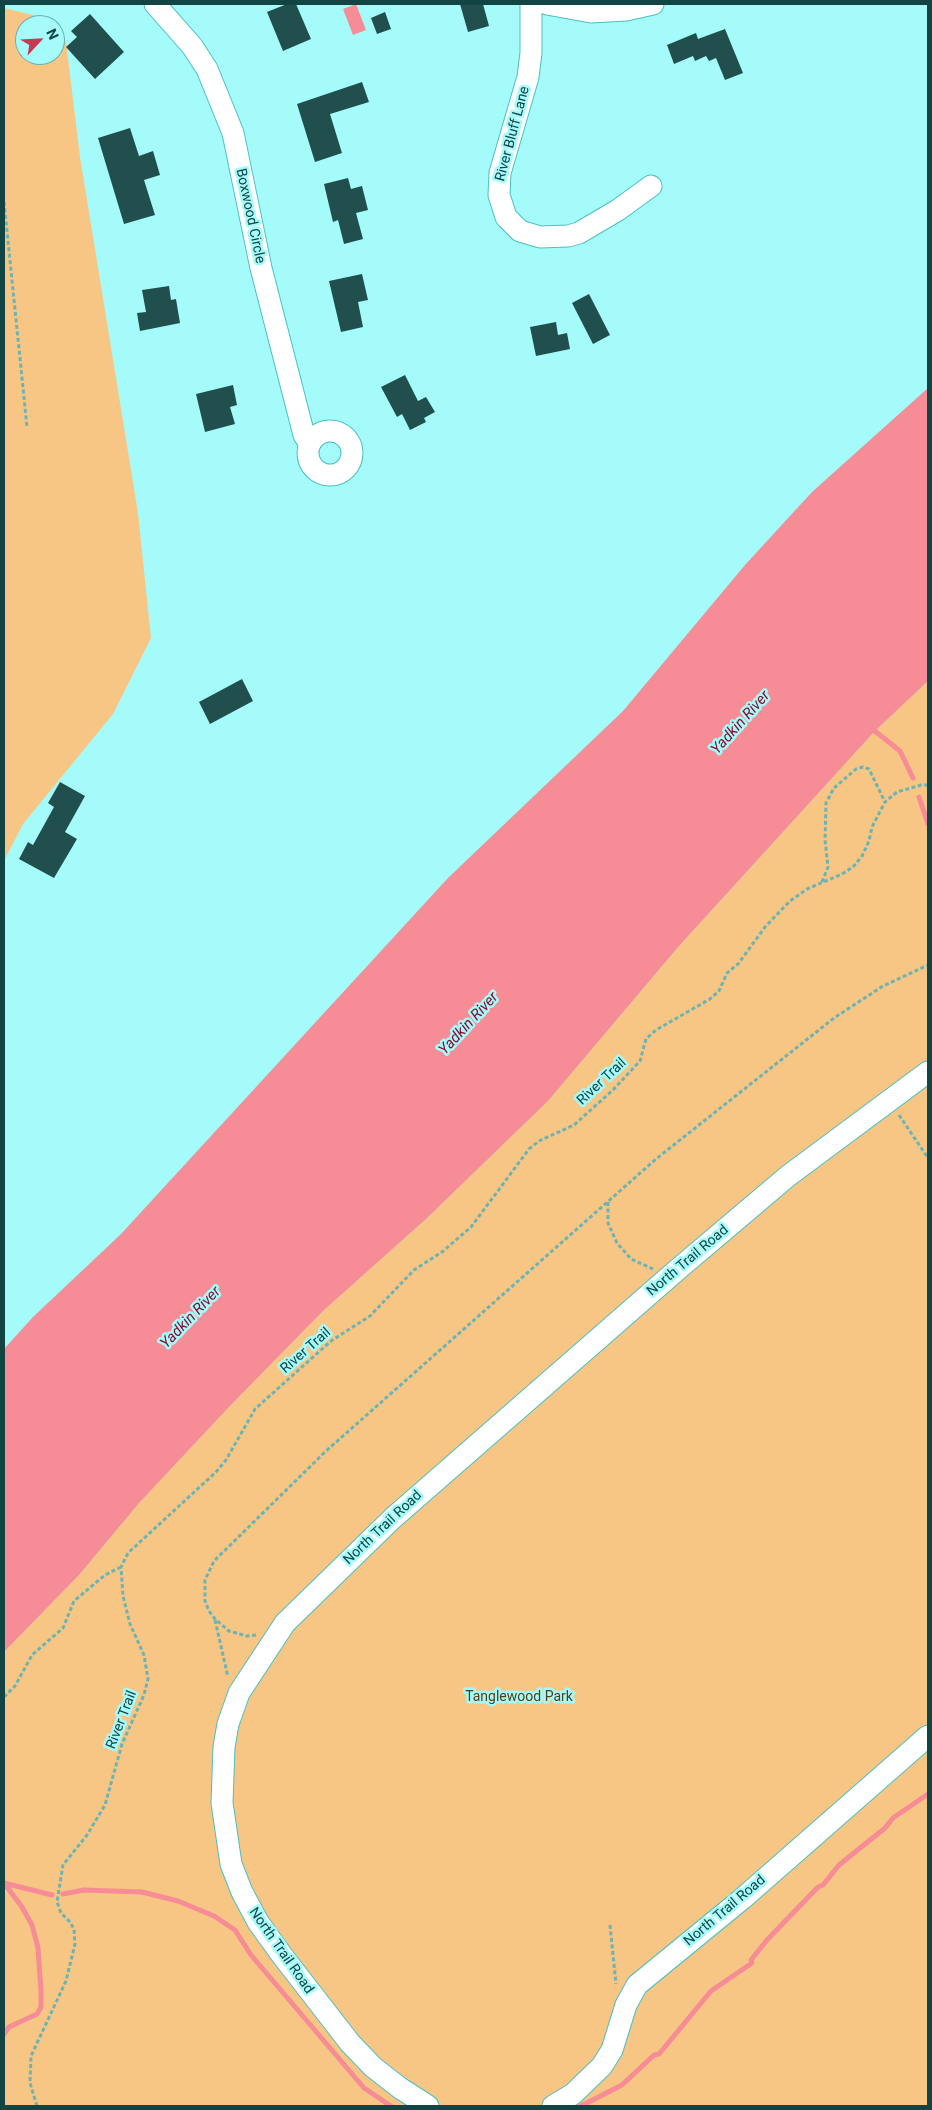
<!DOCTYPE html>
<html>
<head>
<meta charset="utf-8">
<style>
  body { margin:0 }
  #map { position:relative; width:932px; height:2110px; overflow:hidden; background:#a5fbfa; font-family:Roboto,sans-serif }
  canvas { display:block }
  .frame { position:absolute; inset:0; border:5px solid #124444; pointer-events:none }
  .north { position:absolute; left:15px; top:15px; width:50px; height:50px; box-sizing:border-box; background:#a5fbfa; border:1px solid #6ab2b1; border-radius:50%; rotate:65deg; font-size:14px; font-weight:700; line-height:20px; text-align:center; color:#124444 }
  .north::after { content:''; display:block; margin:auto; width:18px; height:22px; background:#c93853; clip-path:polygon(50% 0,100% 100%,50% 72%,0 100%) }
</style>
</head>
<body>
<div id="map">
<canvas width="932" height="2110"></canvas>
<div class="frame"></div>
<div class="north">N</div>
</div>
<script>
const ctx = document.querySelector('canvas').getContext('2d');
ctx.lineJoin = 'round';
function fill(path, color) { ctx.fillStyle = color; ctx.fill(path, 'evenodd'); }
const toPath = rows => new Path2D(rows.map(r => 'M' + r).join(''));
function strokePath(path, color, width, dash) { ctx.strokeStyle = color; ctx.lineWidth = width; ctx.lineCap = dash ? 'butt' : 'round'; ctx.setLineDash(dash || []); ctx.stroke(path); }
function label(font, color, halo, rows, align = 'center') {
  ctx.font = font + ' Roboto,sans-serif'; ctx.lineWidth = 5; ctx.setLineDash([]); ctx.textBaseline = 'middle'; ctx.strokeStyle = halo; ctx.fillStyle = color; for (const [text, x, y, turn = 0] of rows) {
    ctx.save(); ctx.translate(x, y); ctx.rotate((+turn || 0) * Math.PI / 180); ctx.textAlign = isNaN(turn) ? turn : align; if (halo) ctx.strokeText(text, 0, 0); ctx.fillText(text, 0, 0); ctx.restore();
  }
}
fill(toPath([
  [4,8,49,19,53,25,25,25,25,55,55,55,55,28,66,42,80,157,138,513,151,638,113,714,23,824,4,861],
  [928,681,928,2106,4,2106,4,1652,79,1575,140,1502,229,1407,323,1311,426,1219,548,1101,679,946,875,731]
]), '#f7c684');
fill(toPath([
  [356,4,366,30,353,35,343,9],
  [928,388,928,681,875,731,679,946,548,1101,426,1219,323,1311,229,1407,140,1502,79,1575,4,1652,4,1349,33,1317,121,1234,448,878,623,711,745,565,812,492]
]), '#f58c96');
strokePath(toPath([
  [871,728,900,751,913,778],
  [919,797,928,824],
  [4,1883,22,1907,32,1925,38,1948,41,1991,41,2007,37,2014,9,2027,4,2034],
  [4,1883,52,1895],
  [63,1894,84,1890,142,1892,178,1901,214,1916,235,1930,251,1955,364,2088,391,2106],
  [581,2106,622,2085,654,2055,659,2054,711,1991,752,1963,751,1960,767,1940,818,1887,823,1885,839,1865,885,1828,893,1818,928,1794]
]), '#f58c96', 5);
fill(toPath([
  [287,4,296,4,311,39,283,51,267,12],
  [460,4,483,4,489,26,468,32],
  [385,12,391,29,377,34,371,18],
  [90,14,124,52,95,79,66,47,77,37,71,31],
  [725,29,743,73,725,80,716,58,709,61,706,56,695,61,693,56,674,64,667,45,696,33,698,39],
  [362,82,369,102,330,114,342,153,315,162,297,104],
  [130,128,139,156,153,151,160,175,144,180,155,215,124,224,98,138],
  [348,178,351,189,362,186,368,210,356,213,363,239,344,244,338,220,333,222,324,184],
  [362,274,368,300,358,302,363,327,341,332,329,281],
  [169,286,171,300,176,299,180,323,140,331,137,313,146,312,142,290],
  [589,294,610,335,593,344,572,303],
  [556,322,558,335,567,333,570,349,536,356,530,327],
  [405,375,418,401,426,397,435,412,424,418,426,422,410,430,402,414,397,417,381,387],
  [233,385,237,405,230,407,235,424,205,432,196,394],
  [242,679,253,701,210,724,199,702],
  [60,782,85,796,65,832,77,839,54,878,19,859,28,842,33,845,54,807,48,803]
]), '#204f4e');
const minor = toPath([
  [155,4,192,46,207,69,233,133,261,268,304,435,310,444],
  [531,4,531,53,528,77,500,173,499,195,506,217,520,231,540,237,568,236,579,233,618,210,651,186],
  [547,4,591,12,626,10,653,4],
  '308 453a22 22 0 1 1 44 0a22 22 0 1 1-44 0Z',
  [428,2106,400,2088,373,2067,350,2043,281,1954,258,1922,242,1892,231,1864,222,1803,224,1747,228,1724,239,1693,285,1623,393,1518,677,1270,788,1176,928,1072],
  [553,2106,573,2094,602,2066,612,2050,626,2005,637,1985,742,1899,928,1736]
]);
strokePath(minor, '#4bc0c0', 23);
strokePath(toPath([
  [4,202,27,427],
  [822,882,828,867,825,840,826,803,834,788,856,769,863,767,869,769,885,802],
  [899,1115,928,1158],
  [608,1202,608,1223,617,1243,631,1259,653,1269],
  [215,1620,228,1677],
  [256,1635,247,1636,229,1631,215,1619,209,1611,205,1601,205,1580,214,1561,326,1451,656,1159,834,1018,883,986,928,965],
  [4,1697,15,1686,32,1655,63,1628,74,1601,105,1575,121,1567],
  [610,1925,616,1984],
  [37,2106,30,2083,31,2056,66,1981,75,1944,74,1930,71,1923,61,1913,57,1902,63,1865,87,1835,105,1805,122,1744,144,1695,148,1679,144,1655,130,1624,123,1596,121,1567,128,1553,216,1472,226,1460,255,1409,331,1341,370,1316,414,1270,442,1252,471,1227,529,1149,539,1141,574,1125,613,1090,640,1061,646,1039,656,1030,710,999,719,991,727,973,738,964,765,927,790,901,807,889,842,874,853,867,862,856,869,841,872,827,885,802,897,792,921,785,928,785]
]), '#6cb4b4', 3, [4, 2.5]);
strokePath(minor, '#fff', 21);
label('14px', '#124444', '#a5fbfa', [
  ["River Bluff Lane",513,134,-75],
  ["Boxwood Circle",250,216,78],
  ["River Trail",602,1082,-43],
  ["North Trail Road",688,1261,-40],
  ["River Trail",306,1351,-41],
  ["North Trail Road",383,1528,-43],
  ["River Trail",122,1720,-69],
  ["North Trail Road",725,1911,-40],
  ["North Trail Road",281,1951,55]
]);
label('14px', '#563d18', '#a5fbfa', [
  ["Tanglewood Park",519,1697]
]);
label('italic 15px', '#8b0a2e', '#a5fbfa', [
  ["Yadkin River",741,723,-48],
  ["Yadkin River",469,1024,-47],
  ["Yadkin River",191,1318,-46]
]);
</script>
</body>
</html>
